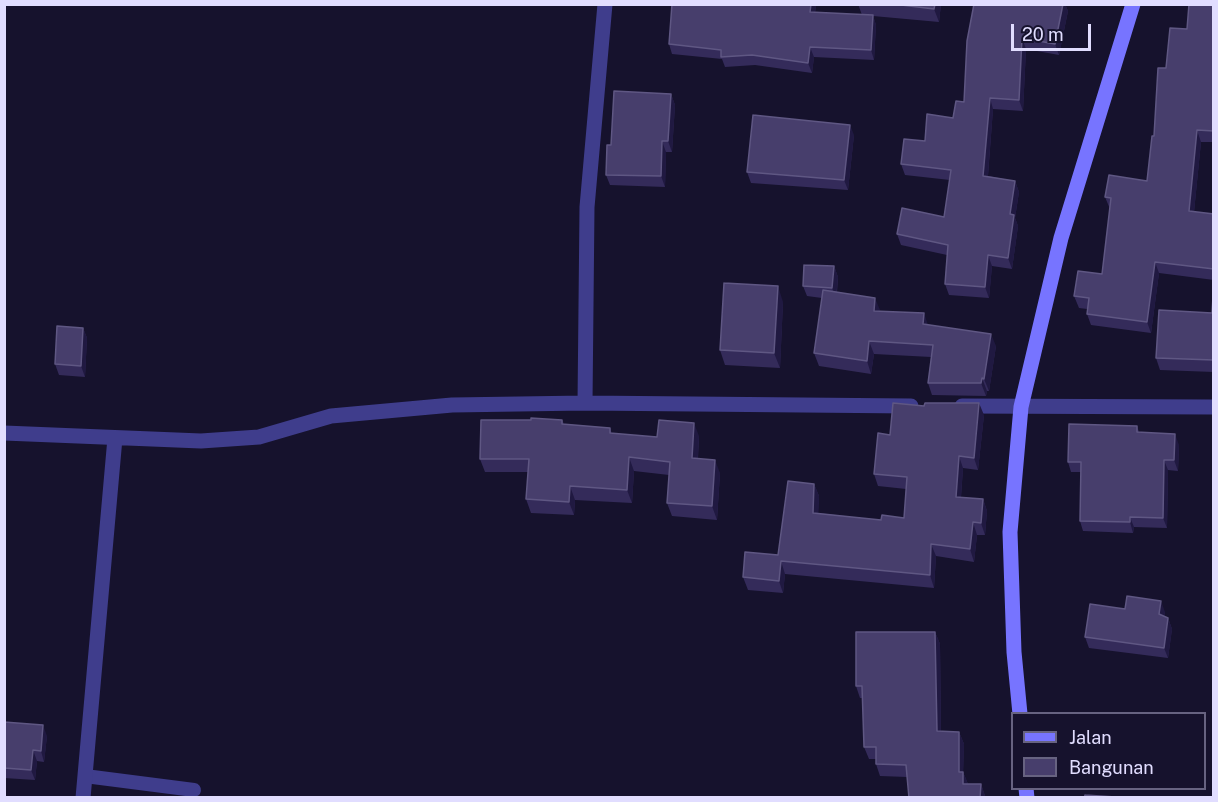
<!DOCTYPE html>
<html>
<head>
<meta charset="utf-8">
<style>
  body { margin:0 }
  #map { position:relative; width:1218px; height:802px; overflow:hidden; background:#16122d; font-family:"Public Sans",sans-serif }
  canvas { display:block }
  .frame { position:absolute; inset:0; border:6px solid #e1ddff; pointer-events:none }
  .legend { position:absolute; left:1011px; top:712px; width:195px; height:78px; box-sizing:border-box; background:#16122d; border:2px solid #676381; margin:0; padding:8px 10px; list-style:none; font-size:18px; color:#e1ddff }
  .legend li { display:flex; align-items:center; gap:12px; height:30px }
  .legend b { width:30px; border:2px solid #676381 }
  .scale { position:absolute; left:1011px; top:24px; width:80px; height:27px; box-sizing:border-box; border:3px solid #e1ddff; border-top:0; padding-left:8px; font-size:18px; line-height:21px; white-space:nowrap; color:#e1ddff; -webkit-text-stroke:4px #16122d; paint-order:stroke }
</style>
</head>
<body>
<div id="map">
<canvas width="1218" height="802"></canvas>
<div class="frame"></div>
<ul class="legend">
<li><b style="height:8px;background:#7774ff"></b>Jalan</li>
<li><b style="height:16px;background:#473e6c"></b>Bangunan</li>
</ul>
<div class="scale">20 m</div>
</div>
<script>
const ctx = document.querySelector('canvas').getContext('2d');
ctx.lineJoin = 'round';
const toPath = rows => new Path2D(rows.map(r => 'M' + r).join(''));
function strokePath(path, color, width, dash) { ctx.strokeStyle = color; ctx.lineWidth = width; ctx.lineCap = dash ? 'butt' : 'round'; ctx.setLineDash(dash || []); ctx.stroke(path); }
function fill(path, color) { ctx.fillStyle = color; ctx.fill(path, 'evenodd'); }
strokePath(toPath([
  [85,776,194,790]
]), '#3f3d8c', 14);
strokePath(toPath([
  [585,403,587,207,605,4],
  [962,406,1214,407],
  [4,433,201,441,259,437,331,416,452,405,585,403,911,406],
  [83,798,115,438]
]), '#3f3d8c', 15);
strokePath(toPath([
  [1020,714,1014,652,1010,532,1021,407,1061,238,1133,4],
  [1026,788,1027,798]
]), '#7774ff', 15);
fill(toPath([
  [858,4,941,4,939,22,873,16,876,25,874,60,814,57,812,73,755,65,725,67,722,59,672,54,669,44,816,6,815,12,862,15],
  [974,4,1065,4,1068,11,1059,55,1026,49,1023,111,993,109,988,176,1015,181,1019,192,1015,218,1018,226,1012,269,992,266,989,298,949,295,945,284,947,255,901,245,897,234,944,217,950,180,905,175,901,164,925,141,953,118,964,102],
  [1214,4,1214,142,1201,142,1194,212,1214,214,1214,280,1159,273,1151,333,1091,325,1087,314,1087,309,1079,308,1074,296,1102,274,1110,209,1105,197,1147,181,1154,136,1166,68,1187,29],
  [671,94,675,105,672,152,666,152,665,187,610,185,606,175,611,145],
  [854,135,848,190,751,183,747,172],
  [834,266,838,277,837,292,880,311,928,325,996,346,989,391,987,391,986,396,932,395,928,383,931,357,874,354,871,374,819,366,814,353,822,298,807,296,803,286],
  [1214,280,1214,372,1160,370,1156,358,1212,313],
  [783,302,780,368,725,365,720,350],
  [83,328,87,338,85,377,59,375,55,364],
  [984,415,978,470,963,468,961,497,983,499,987,511,985,535,977,535,974,562,936,556,934,588,785,574,783,593,748,590,743,577,778,555,814,484,819,496,818,513,881,520,904,518,906,489,878,486,874,474,890,435],
  [562,420,564,424,610,428,612,434,657,437,699,436,698,458,720,473,717,520,672,516,667,503,669,475,634,471,632,503,575,500,574,515,531,513,526,499,528,472,485,472,480,459],
  [1137,426,1139,432,1179,445,1178,471,1168,470,1167,528,1134,527,1133,533,1083,531,1080,521,1081,472,1071,472,1068,462],
  [1125,609,1165,612,1164,616,1168,618,1172,629,1168,658,1089,648,1085,637],
  [935,632,940,644,941,732,959,732,964,744,963,772,968,784,981,784,985,796,907,777,880,776,876,764,876,759,869,759,864,747,863,698,860,698,856,686],
  [4,722,47,736,44,762,37,761,35,780,4,778]
]), '#342b5a');
fill(toPath([
  [811,4,815,4,816,6,814,22,810,12],
  [935,4,941,4,939,22,934,9],
  [1063,4,1065,4,1068,11,1059,55,1055,44],
  [873,15,876,25,874,60,871,50],
  [1022,38,1026,49,1023,111,1019,100],
  [810,47,814,57,812,73,808,63],
  [671,94,675,105,672,152,668,141],
  [990,98,993,109,987,187,983,176],
  [850,125,854,135,848,190,844,180],
  [1197,130,1201,142,1193,222,1189,211],
  [662,141,666,152,665,187,661,176],
  [1015,181,1019,192,1015,218,1018,226,1012,269,1008,258,1010,214],
  [988,255,992,266,989,298,985,287],
  [1155,262,1159,273,1151,333,1147,322],
  [834,266,838,277,836,298,832,288],
  [778,286,783,302,780,368,774,353],
  [875,298,880,310,878,323,874,311],
  [924,313,928,325,923,324],
  [83,328,87,338,85,377,81,366],
  [991,334,996,346,989,391,984,379],
  [869,341,874,354,871,374,867,361],
  [982,378,987,391,986,396,981,383],
  [979,403,984,415,978,470,974,458],
  [694,423,699,436,697,471,692,458],
  [1175,434,1179,445,1178,471,1174,460],
  [959,456,963,468,960,509,956,497],
  [629,457,634,471,632,503,627,490],
  [715,460,720,473,717,520,712,506],
  [1164,460,1168,470,1167,528,1163,518],
  [814,484,819,496,818,525,813,513],
  [570,486,575,500,574,515,569,502],
  [983,499,987,511,985,535,981,523],
  [1130,517,1134,527,1133,533,1130,522],
  [973,522,977,535,974,562,970,549],
  [931,544,936,556,934,588,930,575],
  [781,561,785,574,783,593,779,581],
  [1161,601,1165,612,1163,624,1159,614],
  [1168,618,1172,629,1168,658,1164,648],
  [935,632,940,644,941,743,937,731],
  [43,725,47,736,44,762,41,751],
  [959,732,964,744,963,784,959,772],
  [33,750,37,761,35,780,31,770],
  [963,772,968,784,963,784],
  [981,784,985,796,985,798,980,798]
]), '#201941');
const building = toPath([
  [672,4,811,4,810,12,873,15,871,50,810,47,808,63,752,55,721,57,721,50,669,44,672,4],
  [893,4,935,4,934,9,893,4],
  [974,4,1063,4,1055,44,1022,38,1019,100,990,98,983,176,1015,181,1010,214,1014,215,1008,258,988,255,985,287,945,284,948,245,897,234,902,208,944,217,951,170,901,164,904,139,925,141,927,114,953,118,956,101,964,102,967,41,974,4],
  [1189,4,1214,4,1214,131,1197,130,1189,211,1214,214,1214,269,1155,262,1147,322,1087,314,1089,298,1074,296,1078,271,1102,274,1111,198,1105,197,1109,175,1147,181,1152,136,1154,136,1158,68,1166,68,1170,28,1187,29,1189,4],
  [614,91,671,94,668,141,662,141,661,176,606,175,607,145,611,145,614,91],
  [753,115,850,125,844,180,747,172,753,115],
  [804,265,834,266,832,288,803,286,804,265],
  [1214,280,1214,360,1156,358,1159,310,1212,313,1214,280],
  [724,283,778,286,774,353,720,350,724,283],
  [823,290,875,298,874,311,924,313,923,324,991,334,984,379,982,378,981,383,928,383,933,345,869,341,867,361,814,353,823,290],
  [57,326,83,328,81,366,55,364,57,326],
  [893,403,924,406,925,403,979,403,974,458,959,456,956,497,983,499,981,523,973,522,970,549,931,544,930,575,781,561,779,581,743,577,745,552,778,555,788,481,814,484,813,513,881,520,882,515,904,518,907,477,874,474,878,433,890,435,893,403],
  [531,418,562,420,562,424,610,428,610,433,657,437,659,420,694,423,692,458,715,460,712,506,667,503,670,462,629,457,627,490,570,486,569,502,526,499,529,459,480,459,481,420,531,420,531,418],
  [1069,424,1137,426,1137,432,1175,434,1174,460,1164,460,1163,518,1130,517,1130,522,1080,521,1081,462,1068,462,1069,424],
  [1127,596,1161,601,1159,614,1168,618,1164,648,1085,637,1090,604,1125,609,1127,596],
  [856,632,935,632,937,731,959,732,959,772,963,772,963,784,981,784,980,798,909,798,906,765,876,764,876,747,864,747,862,686,856,686,856,632],
  [4,722,43,725,41,751,33,750,31,770,4,768,4,722],
  [1085,795,1131,798,1084,798,1085,795]
]);
fill(building, '#473e6c');
strokePath(building, '#5f5783', 1.5);
</script>
</body>
</html>
